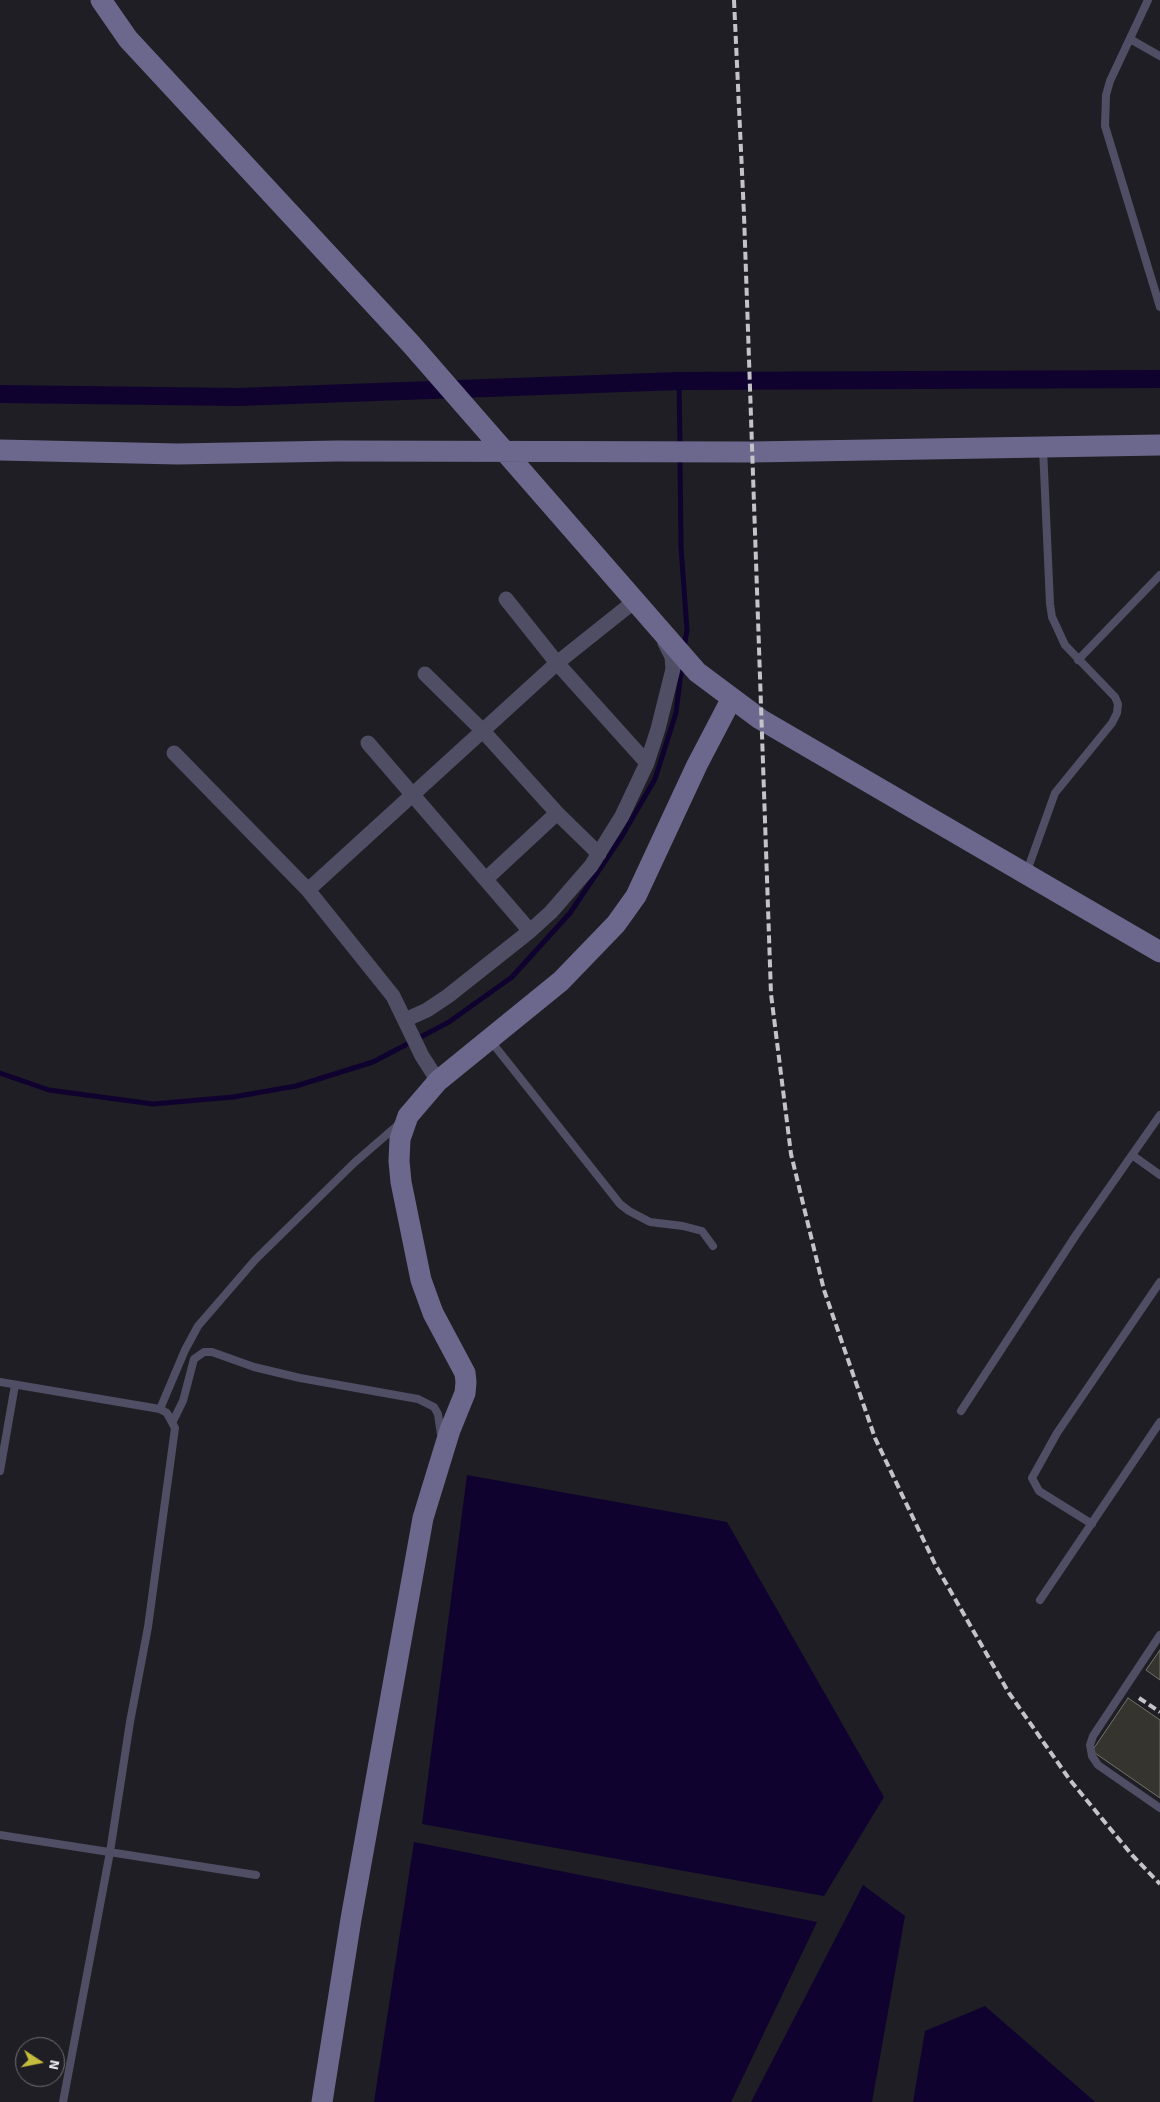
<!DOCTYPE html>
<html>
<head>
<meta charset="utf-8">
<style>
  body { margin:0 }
  #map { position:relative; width:1160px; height:2102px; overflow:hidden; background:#1f1e24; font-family:Signika,sans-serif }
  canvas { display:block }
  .north { position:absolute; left:15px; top:2037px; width:50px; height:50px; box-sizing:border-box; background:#1f1e24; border:1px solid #717076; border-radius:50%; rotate:101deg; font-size:14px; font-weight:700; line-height:20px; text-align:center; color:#ececf0 }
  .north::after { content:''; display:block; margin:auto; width:18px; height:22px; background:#c5bc3d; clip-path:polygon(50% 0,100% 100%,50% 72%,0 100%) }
</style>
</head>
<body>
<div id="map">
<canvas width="1160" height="2102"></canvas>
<div class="north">N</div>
</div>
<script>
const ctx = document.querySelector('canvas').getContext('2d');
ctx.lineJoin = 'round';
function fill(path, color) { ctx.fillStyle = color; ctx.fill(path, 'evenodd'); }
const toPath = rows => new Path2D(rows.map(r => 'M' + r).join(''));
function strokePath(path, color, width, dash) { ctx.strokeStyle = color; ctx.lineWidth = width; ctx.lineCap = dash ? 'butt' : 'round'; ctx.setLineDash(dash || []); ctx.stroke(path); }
fill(toPath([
  [467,1475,727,1522,884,1797,824,1896,422,1824],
  [414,1842,817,1922,731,2102,374,2102],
  [863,1885,905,1916,872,2102,751,2102],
  [985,2006,1094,2101,1095,2102,913,2102,925,2031]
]), '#10022f');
strokePath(toPath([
  [679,381,680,446],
  [680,457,681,547,687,630,684,648],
  [0,1073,49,1090,153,1104,233,1097,296,1086,373,1062,449,1022,512,977,570,913,622,836,655,779,676,713,682,664]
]), '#10022f', 5);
strokePath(toPath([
  [0,394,238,397,679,381,1160,379]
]), '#10022f', 18);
const building = toPath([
  [1160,1650,1160,1680,1146,1670,1160,1650],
  [1128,1698,1160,1720,1160,1798,1092,1751,1128,1698]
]);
fill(building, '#35342e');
strokePath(building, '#73736c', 1);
strokePath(toPath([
  [1148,0,1110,81,1106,95,1105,126,1160,307],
  [1130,39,1160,56],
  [1078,660,1160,575],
  [1027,871,1055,793,1112,723,1117,713,1118,704,1115,697,1065,645,1052,617,1050,604,1043,448],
  [490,1040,620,1204,629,1211,650,1222,683,1226,702,1231,713,1246],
  [1132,1155,1160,1175],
  [0,1382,160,1409,167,1413,175,1428,148,1627,130,1722,110,1852,63,2102],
  [160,1409,185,1350,198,1326,255,1260,354,1163,399,1124],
  [961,1411,1076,1235,1160,1115],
  [173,1421,183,1401,194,1359,204,1352,212,1352,254,1367,300,1378,418,1399,434,1407,438,1414,441,1435],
  [0,1471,15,1385],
  [1092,1524,1039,1491,1032,1478,1057,1433,1160,1282],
  [1040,1600,1160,1422],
  [1160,1635,1093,1736,1090,1745,1092,1756,1098,1765,1160,1808],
  [0,1835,256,1875]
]), '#504e65', 8);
strokePath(toPath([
  [506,599,557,663,647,763],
  [425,674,483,731,557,813,599,854],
  [368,743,530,931],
  [174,753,308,890,393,996,422,1056,438,1081],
  [486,879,557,813],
  [308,890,557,663,636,600],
  [405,1020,427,1010,448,996,530,931,551,912,591,866,622,816,647,763,658,729,673,669,672,657,665,643]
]), '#504e65', 15);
strokePath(toPath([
  [101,0,128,39,411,344,697,672,760,719,1160,952],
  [0,450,178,454,337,451,752,452,1160,445],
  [322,2102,351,1919,423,1518,450,1430,465,1393,466,1382,465,1373,433,1313,421,1280,401,1182,399,1161,400,1139,408,1116,438,1081,561,981,616,924,636,896,697,765,732,698]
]), '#6c688d', 21);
strokePath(toPath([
  [734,0,744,215,771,994,791,1154,824,1290,875,1438,935,1564,1009,1693,1070,1780,1132,1855,1160,1884],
  [1139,1698,1160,1712]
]), '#c4c4c8', 4, [8, 4]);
</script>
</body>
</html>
